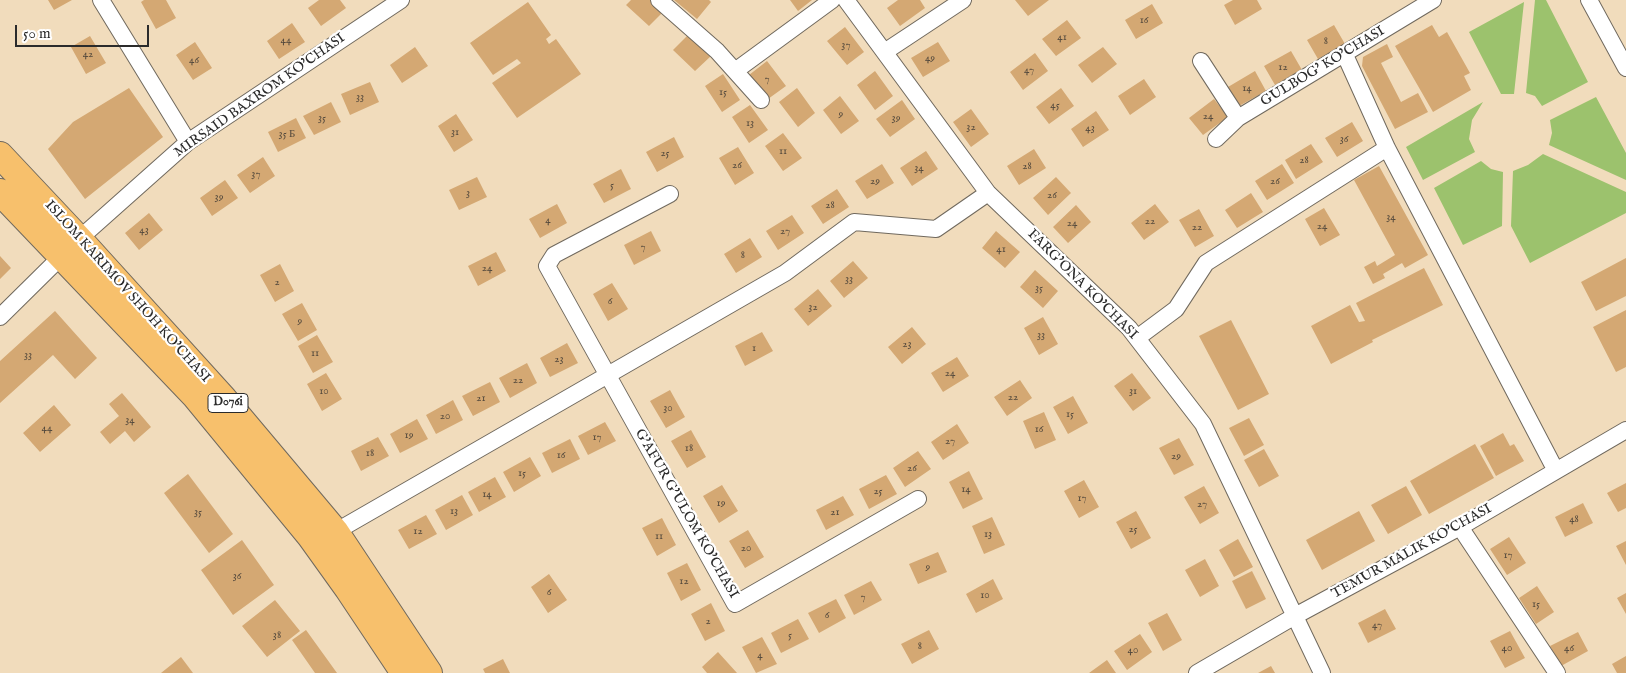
<!DOCTYPE html>
<html>
<head>
<meta charset="utf-8">
<style>
  body { margin:0 }
  #map { position:relative; width:1626px; height:673px; overflow:hidden; background:#f1dcbc; font-family:"IM FELL English",serif }
  canvas { display:block }
  .scale { position:absolute; left:15px; top:25px; width:134px; height:22px; box-sizing:border-box; border:2px solid #2b2b2b; border-top:0; padding-left:6px; font-size:15px; line-height:18px; white-space:nowrap; color:#2b2b2b; -webkit-text-stroke:4px #fff; paint-order:stroke }
</style>
</head>
<body>
<div id="map">
<canvas width="1626" height="673"></canvas>
<div class="scale">50 m</div>
</div>
<script>
const ctx = document.querySelector('canvas').getContext('2d');
ctx.lineJoin = 'round';
function fill(path, color) { ctx.fillStyle = color; ctx.fill(path, 'evenodd'); }
const toPath = rows => new Path2D(rows.map(r => 'M' + r).join(''));
function strokePath(path, color, width, dash) { ctx.strokeStyle = color; ctx.lineWidth = width; ctx.lineCap = dash ? 'butt' : 'round'; ctx.setLineDash(dash || []); ctx.stroke(path); }
function label(font, color, halo, rows, align = 'center') {
  ctx.font = font + ' "IM FELL English",serif'; ctx.lineWidth = 4.5; ctx.setLineDash([]); ctx.textBaseline = 'middle'; ctx.strokeStyle = halo; ctx.fillStyle = color; for (const [text, x, y, turn = 0] of rows) {
    ctx.save(); ctx.translate(x, y); ctx.rotate((+turn || 0) * Math.PI / 180); ctx.textAlign = isNaN(turn) ? turn : align; if (halo) ctx.strokeText(text, 0, 0); ctx.fillText(text, 0, 0); ctx.restore();
  }
}
fill(toPath([
  [1535,0,1546,0,1588,82,1542,106,1535,96,1526,93],
  [1524,2,1514,94,1501,94,1469,32],
  [1596,97,1626,153,1626,180,1549,145,1552,133,1550,120],
  [1483,102,1472,120,1469,139,1475,152,1423,180,1406,147],
  [1543,154,1626,192,1626,213,1530,263,1511,226,1513,171,1528,165],
  [1481,161,1491,169,1503,172,1502,226,1463,245,1434,188]
]), '#9cc26d');
fill(toPath([
  [48,0,72,0,54,10],
  [144,0,166,0,176,18,156,29,141,2],
  [319,0,340,0,346,8,321,26,308,8],
  [631,0,654,0,665,10,649,26,626,5],
  [674,0,709,0,711,2,697,19],
  [790,0,812,0,798,11],
  [898,0,920,0,925,8,900,26,887,8],
  [1015,0,1049,0,1028,16],
  [1233,0,1257,0,1262,9,1235,25,1224,5],
  [528,2,551,35,546,39,549,44,556,39,581,74,517,118,492,83,521,63,517,59,493,75,470,43],
  [1152,4,1163,23,1136,39,1125,20],
  [1067,20,1081,38,1056,56,1042,39],
  [292,23,305,42,279,59,267,41],
  [1334,25,1345,44,1318,59,1307,40],
  [1432,25,1439,37,1447,32,1470,73,1464,76,1471,90,1433,112,1395,46],
  [845,27,864,52,847,65,827,41],
  [689,34,711,56,695,71,673,50],
  [90,36,106,63,86,74,71,47],
  [195,42,212,68,193,80,176,55],
  [938,42,950,61,923,77,911,58],
  [1387,44,1393,57,1381,63,1401,102,1418,93,1428,112,1395,129,1362,66,1363,57],
  [415,47,428,66,402,83,390,65],
  [1103,47,1117,64,1092,83,1078,65],
  [1291,51,1302,70,1275,85,1264,66],
  [1035,53,1048,71,1023,90,1010,72],
  [767,61,786,86,768,99,749,75],
  [875,71,893,96,875,110,857,85],
  [1255,71,1266,91,1239,106,1228,87],
  [723,74,740,100,722,112,705,86],
  [1144,79,1156,97,1130,115,1118,96],
  [370,82,379,102,350,115,341,94],
  [129,88,163,137,85,199,48,149,73,122],
  [797,88,815,113,798,127,779,102],
  [1061,88,1074,106,1049,124,1036,107],
  [840,96,859,121,841,134,823,110],
  [1214,99,1228,117,1203,135,1189,118],
  [902,100,915,119,890,137,876,119],
  [331,102,341,122,314,135,303,116],
  [750,105,768,130,749,143,732,117],
  [971,109,989,134,971,147,953,122],
  [1096,111,1109,130,1083,147,1071,129],
  [456,114,473,140,454,152,438,126],
  [296,118,306,138,278,152,268,132],
  [1352,122,1363,141,1337,157,1325,138],
  [783,133,802,158,783,171,765,146],
  [674,137,684,157,657,172,646,152],
  [1311,144,1323,162,1296,179,1285,160],
  [738,147,754,173,735,185,719,158],
  [1034,149,1046,168,1019,185,1007,166],
  [926,151,938,169,912,186,900,168],
  [263,157,275,176,250,193,237,175],
  [882,164,894,183,867,199,855,181],
  [1282,164,1294,183,1267,200,1255,181],
  [1379,166,1428,255,1405,268,1402,263,1383,274,1385,278,1373,284,1364,267,1375,261,1377,266,1395,255,1354,180],
  [621,169,631,189,604,203,593,184],
  [477,177,487,197,459,210,449,190],
  [1056,177,1071,193,1048,215,1033,198],
  [225,180,238,198,212,216,200,198],
  [837,189,849,207,823,224,811,206],
  [1251,193,1263,212,1237,228,1225,210],
  [557,204,567,223,540,238,529,219],
  [1155,204,1169,222,1144,240,1131,223],
  [1076,205,1091,222,1068,243,1053,227],
  [1324,208,1340,235,1320,246,1305,219],
  [1199,209,1214,236,1195,247,1179,220],
  [149,213,163,230,139,250,125,233],
  [792,215,804,233,778,250,766,231],
  [651,231,661,251,634,265,624,245],
  [996,231,1020,252,1005,268,982,248],
  [750,238,762,257,736,273,724,254],
  [496,252,506,271,478,286,468,266],
  [0,256,11,268,0,279],
  [1626,258,1626,296,1596,311,1581,282],
  [853,261,868,278,844,298,830,281],
  [280,264,294,291,275,302,260,275],
  [1424,268,1443,305,1372,340,1373,342,1331,364,1311,326,1350,305,1359,322,1365,321,1356,303],
  [1035,270,1058,291,1043,308,1020,287],
  [612,283,628,309,608,321,593,294],
  [818,289,832,306,808,326,794,309],
  [302,303,317,330,298,341,282,314],
  [1626,310,1626,367,1616,372,1593,327],
  [55,311,97,358,75,379,53,355,0,403,0,361],
  [1043,317,1058,344,1039,355,1024,328],
  [1231,320,1269,394,1238,410,1199,336],
  [912,327,926,344,902,364,888,347],
  [762,332,773,351,745,366,735,346],
  [317,335,333,362,313,373,298,346],
  [567,343,578,363,550,377,540,358],
  [957,357,969,376,943,392,931,373],
  [527,363,537,383,510,398,499,378],
  [326,373,342,399,322,411,307,384],
  [1132,373,1151,398,1133,411,1114,386],
  [1020,380,1032,398,1007,416,994,397],
  [490,382,500,402,473,416,462,396],
  [670,390,685,417,666,428,650,401],
  [122,393,151,427,134,442,125,431,110,444,100,432,119,416,109,404],
  [1073,396,1088,423,1068,434,1053,407],
  [453,400,463,420,436,434,426,415],
  [54,405,71,425,40,452,23,433],
  [1044,412,1056,440,1035,449,1023,421],
  [1249,418,1264,445,1244,456,1229,428],
  [417,419,428,439,400,453,390,434],
  [605,422,616,441,588,455,578,436],
  [957,424,969,443,943,460,931,442],
  [691,430,706,457,687,468,671,441],
  [1503,433,1510,446,1514,444,1524,461,1496,476,1480,446],
  [378,437,389,456,361,471,351,451],
  [1179,438,1194,465,1174,475,1159,448],
  [570,439,580,459,552,473,542,453],
  [1475,444,1494,478,1429,514,1410,481],
  [1264,449,1279,476,1259,487,1244,460],
  [918,451,931,469,905,487,893,468],
  [530,457,541,476,514,492,503,472],
  [969,471,983,499,963,509,949,482],
  [188,474,233,534,209,553,164,493],
  [886,475,897,494,869,509,859,489],
  [495,477,506,497,479,512,468,492],
  [1084,480,1099,507,1079,518,1064,491],
  [1626,483,1626,508,1618,512,1607,493],
  [722,485,738,511,719,523,703,496],
  [1204,486,1219,513,1200,524,1184,497],
  [1406,486,1422,515,1388,534,1371,505],
  [462,495,473,515,446,530,435,510],
  [843,496,854,515,826,530,816,510],
  [1583,503,1593,523,1565,537,1555,517],
  [1136,511,1151,538,1131,549,1116,522],
  [1359,511,1375,541,1322,570,1306,540],
  [426,515,437,534,409,549,398,530],
  [992,517,1005,545,984,554,972,526],
  [662,518,676,545,657,556,642,528],
  [748,530,764,557,745,568,729,541],
  [1509,537,1526,563,1507,575,1490,549],
  [1238,539,1253,567,1234,577,1219,550],
  [242,540,274,585,233,615,201,570],
  [1626,541,1626,565,1616,546],
  [938,552,947,572,918,584,909,564],
  [1205,559,1219,586,1200,597,1185,570],
  [687,563,701,590,681,601,667,573],
  [1252,571,1266,599,1246,609,1232,581],
  [549,574,567,600,548,613,531,587],
  [993,579,1003,599,976,613,966,594],
  [871,581,882,600,854,615,844,595],
  [1537,586,1554,612,1536,624,1519,598],
  [1626,593,1626,614,1617,598],
  [836,599,846,618,819,633,808,613],
  [275,600,300,631,267,657,242,626],
  [711,603,725,631,705,641,691,614],
  [1385,609,1396,629,1368,643,1358,623],
  [1167,613,1182,640,1163,651,1148,623],
  [798,619,809,639,781,653,771,633],
  [306,630,337,673,315,673,292,640],
  [929,630,939,649,912,664,901,644],
  [1510,631,1525,658,1505,668,1490,641],
  [1578,632,1588,651,1561,666,1550,646],
  [1140,634,1152,652,1127,670,1114,651],
  [762,637,777,664,756,673,742,647],
  [718,652,737,673,707,673,702,667],
  [1626,656,1626,673,1617,673,1612,664],
  [181,657,193,673,161,673],
  [503,659,510,673,485,673,483,669],
  [1107,660,1116,673,1089,673],
  [1271,666,1275,673,1258,673]
]), '#d4a873');
const minor = toPath([
  [101,0,188,142],
  [659,0,717,51,761,100],
  [846,0,988,193,1129,328,1203,424,1322,673],
  [1589,0,1626,68],
  [886,51,963,0],
  [1345,55,1387,148,1556,471],
  [1201,61,1238,118],
  [735,71,832,0],
  [1216,139,1238,118,1433,0],
  [670,194,554,255,547,266,735,604,918,499],
  [0,317,79,239,188,142,401,0],
  [1137,338,1176,309,1206,263,1387,148],
  [1460,527,1557,673],
  [328,536,785,273,854,222,936,229,988,193],
  [1197,673,1295,616,1460,527,1626,430]
]);
const primary = toPath([
  [0,155,79,239,224,399,335,531,429,673],
  [0,192,195,396,310,536,348,589,404,673]
]);
strokePath(minor, '#70695e', 18);
strokePath(primary, '#70695e', 28);
strokePath(minor, '#fff', 16);
strokePath(primary, '#f7c06c', 26);
label('11px', '#554a3d', null, [
  ["16",1144,21],
  ["41",1062,38],
  ["44",286,41],
  ["8",1326,42],
  ["37",846,46],
  ["42",88,55],
  ["49",930,59],
  ["46",194,61],
  ["12",1283,68],
  ["47",1029,71],
  ["7",767,80],
  ["14",1247,89],
  ["15",723,93],
  ["33",360,98],
  ["45",1055,106],
  ["9",841,115],
  ["24",1208,117],
  ["35",322,119],
  ["39",896,119],
  ["13",750,124],
  ["32",971,128],
  ["43",1090,129],
  ["31",455,133],
  ["35 Б",287,135],
  ["36",1344,140],
  ["11",783,152],
  ["25",665,154],
  ["28",1304,161],
  ["26",737,166],
  ["28",1027,167],
  ["34",919,169],
  ["37",256,175],
  ["29",875,182],
  ["26",1275,182],
  ["5",612,186],
  ["3",468,194],
  ["26",1052,196],
  ["39",219,198],
  ["28",830,206],
  ["34",1391,218],
  ["4",548,221],
  ["22",1150,222],
  ["24",1072,224],
  ["24",1322,227],
  ["22",1197,228],
  ["43",144,231],
  ["27",785,232],
  ["7",643,248],
  ["41",1001,250],
  ["8",743,256],
  ["24",487,269],
  ["33",849,280],
  ["2",277,283],
  ["35",1039,289],
  ["6",610,302],
  ["32",813,308],
  ["9",300,322],
  ["33",1041,336],
  ["23",907,345],
  ["1",754,349],
  ["11",315,354],
  ["33",28,356],
  ["23",559,360],
  ["24",950,374],
  ["22",518,381],
  ["10",324,392],
  ["31",1133,392],
  ["22",1013,398],
  ["21",481,399],
  ["30",668,409],
  ["15",1070,415],
  ["20",445,417],
  ["34",130,421],
  ["44",47,429],
  ["16",1039,430],
  ["19",409,436],
  ["17",597,438],
  ["27",950,442],
  ["18",689,449],
  ["18",370,454],
  ["16",561,456],
  ["29",1176,457],
  ["26",912,469],
  ["15",522,474],
  ["14",966,490],
  ["25",878,492],
  ["14",487,495],
  ["17",1082,499],
  ["19",721,504],
  ["27",1202,505],
  ["13",454,512],
  ["35",198,513],
  ["21",835,513],
  ["48",1574,520],
  ["25",1133,530],
  ["12",418,532],
  ["13",988,535],
  ["11",659,537],
  ["20",746,549],
  ["17",1508,556],
  ["9",928,568],
  ["36",237,577],
  ["12",684,582],
  ["6",549,593],
  ["10",985,596],
  ["7",863,598],
  ["15",1536,605],
  ["6",827,616],
  ["2",708,622],
  ["47",1377,626],
  ["38",277,636],
  ["5",790,636],
  ["8",920,647],
  ["40",1507,649],
  ["46",1569,649],
  ["40",1133,651],
  ["4",760,656]
]);
for (const [x, y, w] of [
  [228,403,40]
]) { const box = new Path2D(); box.roundRect(x - w / 2, y - 9.5, w, 19, 4); ctx.fillStyle = '#fff'; ctx.fill(box); strokePath(box, '#2b2b2b', 1); }
label('bold 12px', '#2b2b2b', null, [
  ["D076i",228,403]
]);
label('14px', '#2b2b2b', '#fff', [
  ["GULBOG' KO'CHASI",1323,67,-31],
  ["MIRSAID BAXROM KO'CHASI",260,96,-35],
  ["FARG'ONA KO'CHASI",1082,285,45],
  ["ISLOM KARIMOV SHOH KO'CHASI",127,292,48],
  ["G'AFUR G'ULOM KO'CHASI",686,514,60],
  ["TEMUR MALIK KO'CHASI",1412,552,-29]
]);
</script>
</body>
</html>
